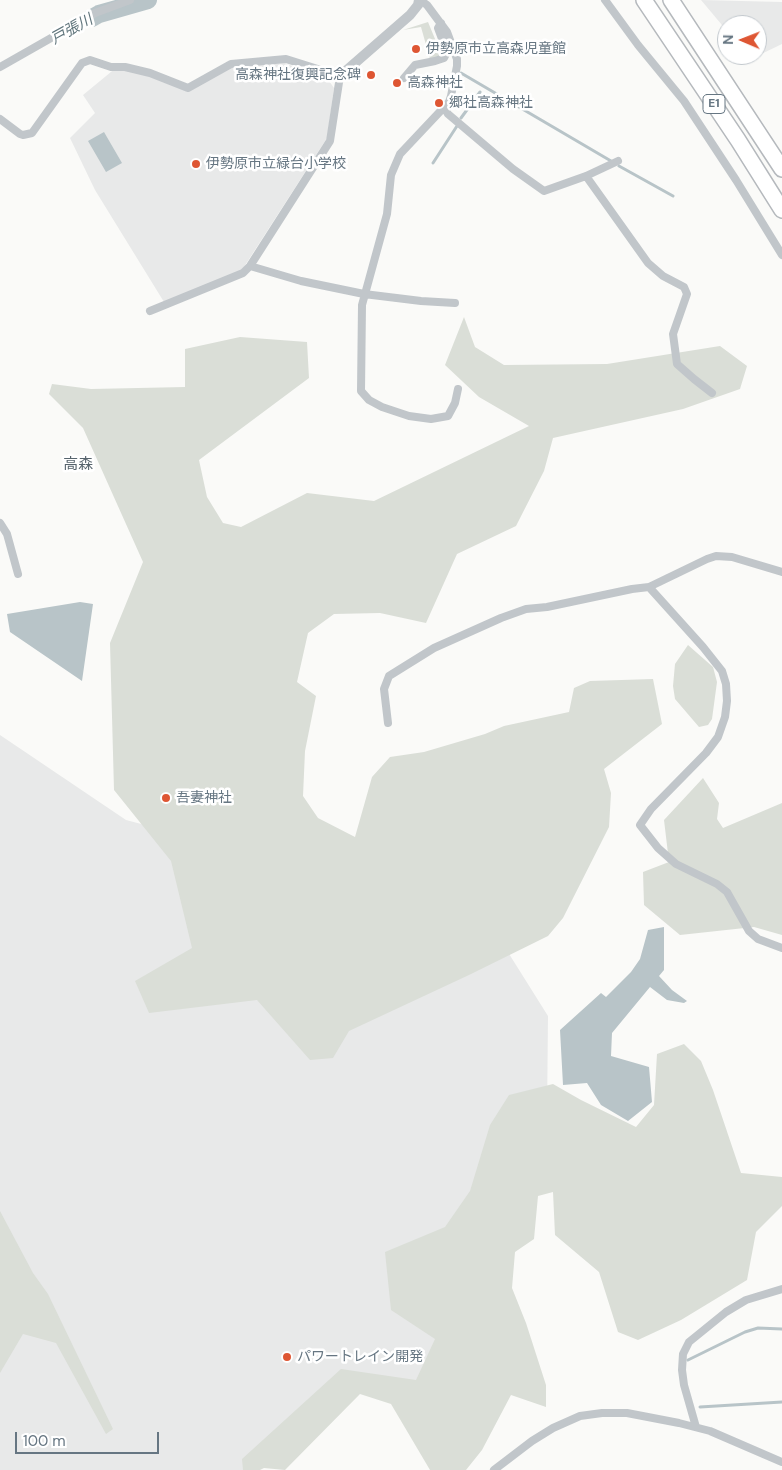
<!DOCTYPE html>
<html>
<head>
<meta charset="utf-8">
<style>
  body { margin:0 }
  #map { position:relative; width:782px; height:1470px; overflow:hidden; background:#fafaf8; font-family:"DM Sans",sans-serif }
  canvas { display:block }
  .north { position:absolute; left:717px; top:15px; width:50px; height:50px; box-sizing:border-box; background:#fff; border:1px solid #c2c8cd; border-radius:50%; rotate:271deg; font-size:14px; font-weight:700; line-height:20px; text-align:center; color:#667682 }
  .north::after { content:''; display:block; margin:auto; width:18px; height:22px; background:#de5633; clip-path:polygon(50% 0,100% 100%,50% 72%,0 100%) }
  .scale { position:absolute; left:15px; top:1432px; width:144px; height:22px; box-sizing:border-box; border:2px solid #667682; border-top:0; padding-left:6px; font-size:15px; line-height:18px; white-space:nowrap; color:#667682; -webkit-text-stroke:4px #fff; paint-order:stroke }
</style>
</head>
<body>
<div id="map">
<canvas width="782" height="1470"></canvas>
<div class="north">N</div>
<div class="scale">100 m</div>
</div>
<script>
const ctx = document.querySelector('canvas').getContext('2d');
ctx.lineJoin = 'round';
function fill(path, color) { ctx.fillStyle = color; ctx.fill(path, 'evenodd'); }
const toPath = rows => new Path2D(rows.map(r => 'M' + r).join(''));
function strokePath(path, color, width, dash) { ctx.strokeStyle = color; ctx.lineWidth = width; ctx.lineCap = dash ? 'butt' : 'round'; ctx.setLineDash(dash || []); ctx.stroke(path); }
function label(font, color, halo, rows, align = 'center') {
  ctx.font = font + ' "DM Sans","Noto Sans JP",sans-serif'; ctx.lineWidth = 5; ctx.setLineDash([]); ctx.textBaseline = 'middle'; ctx.strokeStyle = halo; ctx.fillStyle = color; for (const [text, x, y, turn = 0] of rows) {
    ctx.save(); ctx.translate(x, y); ctx.rotate((+turn || 0) * Math.PI / 180); ctx.textAlign = isNaN(turn) ? turn : align; if (halo) ctx.strokeText(text, 0, 0); ctx.fillText(text, 0, 0); ctx.restore();
  }
}
fill(toPath([
  [701,0,782,2,782,44,753,58,750,55,757,55,757,25,727,25,727,31],
  [284,63,327,78,334,88,327,138,242,270,225,278,164,302,95,190,70,138,95,113,83,95,117,67,154,76,188,92,231,67],
  [0,735,126,820,484,914,548,1016,547,1117,423,1389,352,1376,244,1470,0,1470]
]), '#e8e9e9');
fill(toPath([
  [428,22,440,51,439,57,430,59,421,27,403,30],
  [464,317,475,347,504,365,607,364,720,346,747,366,740,389,683,409,553,438,544,471,516,526,457,554,426,623,380,613,334,614,308,633,297,682,316,696,305,751,303,796,318,818,355,837,372,777,390,757,424,752,485,734,504,726,569,712,574,688,590,681,653,679,662,724,604,769,611,793,609,827,563,918,548,936,469,975,349,1031,333,1058,310,1060,257,1000,149,1013,135,981,192,948,171,861,114,790,110,643,143,562,83,428,49,394,52,384,91,389,185,387,185,349,240,337,307,342,309,378,199,460,207,497,223,523,241,527,307,493,374,501,529,426,479,397,445,365],
  [688,645,713,667,717,682,712,719,708,725,699,727,675,699,673,686,675,664],
  [703,778,719,803,717,819,723,828,782,803,782,935,754,927,680,935,644,905,643,872,669,862,664,820],
  [684,1044,701,1061,713,1090,741,1173,782,1177,782,1206,756,1232,747,1280,681,1320,638,1340,618,1332,599,1272,555,1235,553,1192,538,1196,534,1239,515,1252,512,1288,526,1323,546,1385,546,1407,511,1395,482,1450,466,1470,430,1470,391,1404,360,1394,285,1470,264,1468,260,1470,243,1470,242,1459,341,1369,416,1380,435,1339,391,1310,385,1252,445,1227,470,1191,490,1125,509,1095,553,1084,581,1100,636,1127,654,1105,657,1054],
  [0,1211,33,1273,48,1294,113,1429,106,1434,56,1343,23,1334,0,1373]
]), '#daded7');
fill(toPath([
  [104,132,122,163,106,172,88,141],
  [80,602,93,604,82,681,10,632,7,614],
  [664,927,664,970,659,976,672,990,687,1001,684,1003,667,1000,650,987,612,1033,611,1056,649,1067,652,1102,628,1121,601,1105,587,1083,563,1085,560,1030,601,993,606,997,631,972,640,959,648,930]
]), '#b8c4c8');
strokePath(toPath([
  [461,73,611,161],
  [461,118,480,92],
  [433,163,457,126],
  [619,166,673,196],
  [688,1360,745,1332,758,1328,782,1329],
  [700,1407,782,1402]
]), '#b8c4c8', 3);
strokePath(toPath([
  [92,18,99,14,148,0]
]), '#b8c4c8', 18);
const motorway = toPath([
  [644,0,738,140,782,210],
  [671,0,782,169]
]);
strokePath(motorway, '#b5b9bd', 18);
strokePath(toPath([
  [420,0,427,5,447,32,457,59,457,66,451,96,449,102,400,154,391,175,387,214,362,305,361,391,369,400,382,407,409,416,431,419,448,416,455,403,458,389],
  [605,0,638,45,684,101,736,180,782,255],
  [0,67,95,13,130,0],
  [404,78,415,65,435,61,444,58,447,52,438,28,441,23],
  [444,107,448,114,513,169,544,191,586,176,618,161],
  [0,119,20,134,23,135,32,133,82,63,90,60,111,67,125,67,150,73,188,88,231,64,286,59,340,76,330,141,250,266,243,273,150,311],
  [586,176,648,263,663,276,684,287,687,294,673,334,677,364,694,379,712,393],
  [250,266,301,281,364,294,421,301,455,303],
  [0,523,7,534,18,574],
  [649,587,703,647,722,671,726,684,727,701,725,717,718,737,706,753,651,809,640,825,658,848,676,864,717,884,727,892,749,931,758,939,782,948],
  [388,723,384,689,389,676,434,648,501,618,526,609,547,607,632,589,649,587,707,559,716,556,732,557,782,572],
  [696,1427,684,1385,682,1370,683,1354,689,1342,726,1312,746,1300,782,1289],
  [494,1470,532,1441,553,1428,580,1416,602,1413,627,1413,679,1423,710,1431,782,1462]
]), '#c1c6ca', 8);
strokePath(toPath([
  [340,76,410,15,418,5,419,0]
]), '#c1c6ca', 10);
strokePath(motorway, '#fff', 15);
for (const [x, y, r, color] of [
  [416,49,5,"#de5633"],
  [371,75,5,"#de5633"],
  [397,83,5,"#de5633"],
  [439,103,5,"#de5633"],
  [196,164,5,"#de5633"],
  [166,798,5,"#de5633"],
  [287,1357,5,"#de5633"]
]) { const dot = new Path2D(); dot.arc(x, y, r, 0, 2 * Math.PI); ctx.fillStyle = color; ctx.fill(dot); strokePath(dot, '#fff', 2); }
for (const [x, y, w] of [
  [714,104,22]
]) { const box = new Path2D(); box.roundRect(x - w / 2, y - 9.5, w, 19, 4); ctx.fillStyle = '#fff'; ctx.fill(box); strokePath(box, '#667682', 1); }
label('bold 12px', '#667682', null, [
  ["E1",714,104]
]);
label('14px', '#667682', '#fff', [
  ["伊勢原市立高森児童館",426,49],
  ["高森神社復興記念碑",361,75,"right"],
  ["高森神社",407,83],
  ["郷社高森神社",449,103],
  ["伊勢原市立緑台小学校",206,164],
  ["吾妻神社",176,798],
  ["パワートレイン開発",297,1357]
], 'left');
label('italic 15px', '#60757c', '#fff', [
  ["戸張川",72,30,-29]
]);
label('15px', '#57646d', '#fff', [
  ["高森",78,465]
]);
</script>
</body>
</html>
